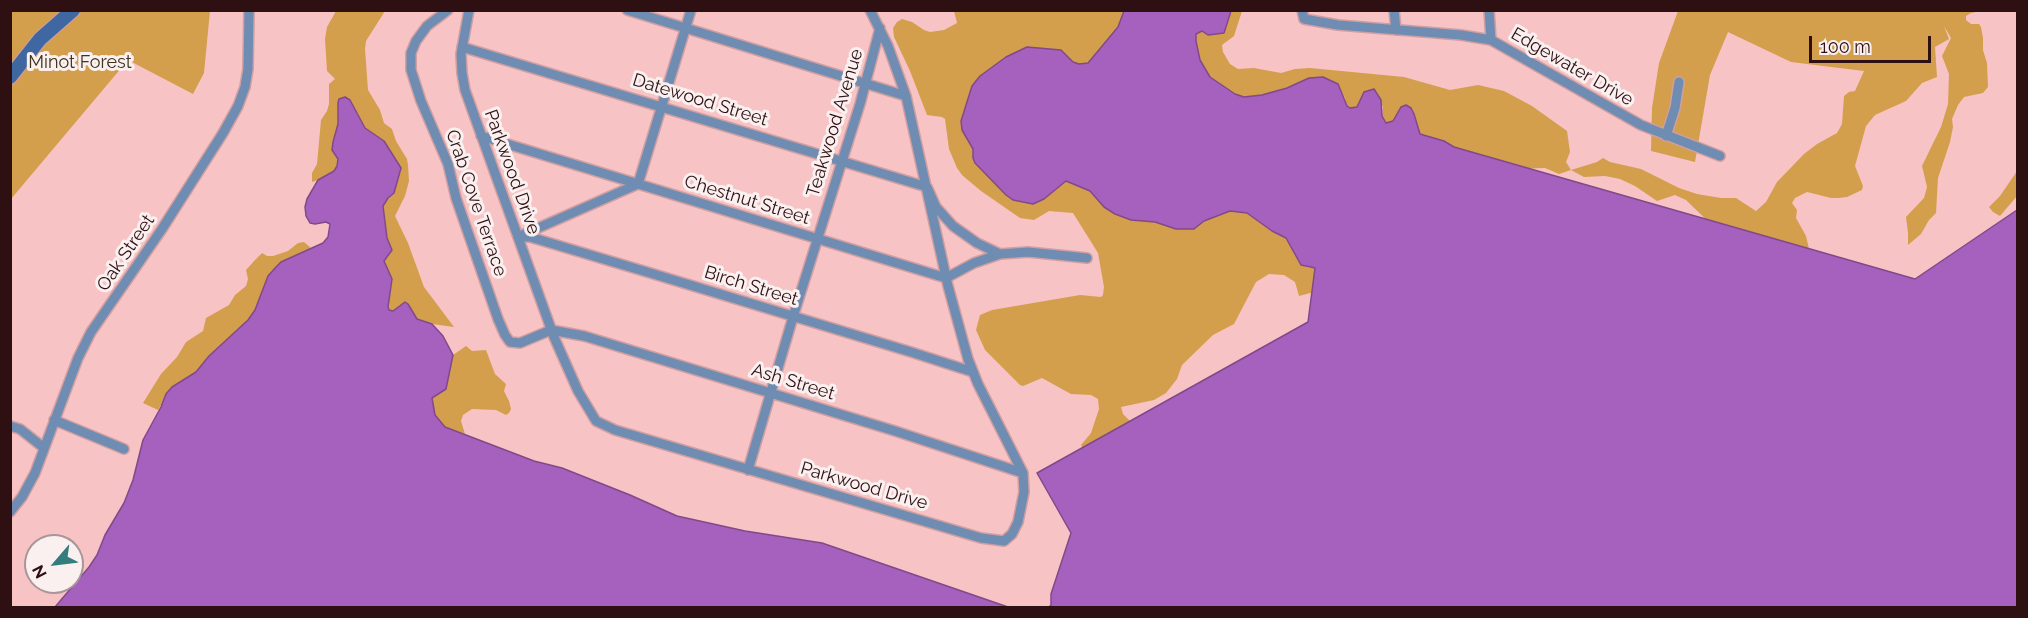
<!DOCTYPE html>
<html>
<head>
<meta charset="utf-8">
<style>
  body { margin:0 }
  #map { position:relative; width:2028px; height:618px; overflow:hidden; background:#f7c3c4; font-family:Raleway,sans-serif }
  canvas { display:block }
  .frame { position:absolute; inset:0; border:12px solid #2e1013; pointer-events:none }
  .north { position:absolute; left:24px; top:534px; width:60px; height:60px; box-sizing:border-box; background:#faf0f0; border:2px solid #a89698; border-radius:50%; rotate:242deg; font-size:16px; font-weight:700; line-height:24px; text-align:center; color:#2e1013 }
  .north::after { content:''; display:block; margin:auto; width:21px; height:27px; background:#347d7e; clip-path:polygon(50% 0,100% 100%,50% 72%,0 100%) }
  .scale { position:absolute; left:1809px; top:36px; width:122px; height:27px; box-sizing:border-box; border:3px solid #2e1013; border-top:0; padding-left:8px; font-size:18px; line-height:21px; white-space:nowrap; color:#2e1013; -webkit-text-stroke:4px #faf0f0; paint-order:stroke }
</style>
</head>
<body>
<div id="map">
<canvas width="2028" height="618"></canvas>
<div class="frame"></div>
<div class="north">N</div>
<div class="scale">100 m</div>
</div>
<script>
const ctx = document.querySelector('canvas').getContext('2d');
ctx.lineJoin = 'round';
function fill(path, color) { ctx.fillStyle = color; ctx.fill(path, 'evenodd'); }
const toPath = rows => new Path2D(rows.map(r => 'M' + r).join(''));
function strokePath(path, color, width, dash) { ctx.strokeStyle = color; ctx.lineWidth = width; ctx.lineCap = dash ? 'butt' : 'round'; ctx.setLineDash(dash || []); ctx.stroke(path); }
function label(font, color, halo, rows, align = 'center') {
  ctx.font = font + ' Raleway,sans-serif'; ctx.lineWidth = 6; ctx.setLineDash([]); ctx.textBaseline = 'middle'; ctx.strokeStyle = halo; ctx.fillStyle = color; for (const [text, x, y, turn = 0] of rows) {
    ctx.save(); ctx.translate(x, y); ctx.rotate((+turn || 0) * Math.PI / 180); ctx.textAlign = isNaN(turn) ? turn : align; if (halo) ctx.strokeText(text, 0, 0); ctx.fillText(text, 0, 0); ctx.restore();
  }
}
fill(toPath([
  [1048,10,1072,12,1079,10,1124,11,1118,27,1088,63,1079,64,1073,62,1061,50,1027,47,971,90,962,130,973,149,973,158,1006,195,1032,204,1044,199,1066,181,1090,191,1104,207,1131,220,1155,222,1176,229,1194,229,1204,221,1230,211,1247,213,1272,231,1286,238,1305,267,1315,268,1314,292,1299,296,1295,282,1284,275,1269,274,1256,282,1234,324,1213,335,1182,365,1177,379,1166,393,1154,400,1121,407,1123,414,1131,422,1088,459,1081,445,1091,433,1099,409,1098,399,1091,395,1071,394,1042,378,1023,386,1020,385,985,350,976,330,980,315,992,310,1080,295,1101,297,1103,295,1104,287,1098,253,1073,213,1049,211,1034,220,1020,218,981,191,962,175,957,168,949,149,945,119,942,117,927,115,910,71,894,37,893,28,897,22,902,19,912,22,924,30,930,32,944,30,957,23,954,11],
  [10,11,210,11,204,73,193,94,128,60,11,199],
  [336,11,385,11,366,41,365,49,368,90,380,110,384,123,392,129,396,141,407,159,408,165,409,181,405,196,395,216,408,243,424,287,454,327,432,324,417,319,408,304,400,305,393,311,389,310,388,307,392,279,383,261,392,250,387,238,383,206,388,198,394,193,390,152,384,141,365,128,350,100,338,103,338,124,332,150,338,159,336,169,318,180,312,182,312,173,317,164,321,120,327,111,329,104,329,84,335,79,327,71,325,39,327,27],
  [1231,11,1242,11,1234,36,1222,45,1223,52,1230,64,1238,69,1254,68,1281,73,1295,69,1310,68,1404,77,1450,90,1478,85,1504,91,1532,106,1567,131,1570,152,1566,162,1571,170,1597,162,1603,158,1610,162,1641,169,1679,188,1697,194,1721,198,1736,198,1756,211,1766,202,1777,182,1804,154,1817,144,1837,133,1842,124,1844,96,1849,92,1855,91,1864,71,1791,62,1728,32,1710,75,1695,162,1651,151,1652,108,1659,63,1678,11,1981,11,1971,13,1966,16,1966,20,1971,24,1979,24,1981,27,1983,38,1983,50,1987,63,1988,87,1983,93,1964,97,1958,105,1952,119,1953,127,1950,142,1938,178,1936,213,1929,220,1921,234,1908,245,1908,233,1906,217,1924,198,1927,187,1922,166,1941,127,1948,104,1949,74,1942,56,1951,38,1944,26,1949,39,1935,47,1937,77,1922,83,1906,101,1875,115,1866,126,1855,166,1863,186,1862,190,1847,197,1839,198,1831,198,1807,192,1795,198,1792,203,1797,210,1796,218,1806,236,1810,253,1721,234,1686,200,1675,195,1657,201,1635,186,1620,179,1605,176,1584,177,1571,170,1559,174,1545,168,1514,169,1458,150,1444,141,1420,135,1411,108,1401,107,1393,121,1388,124,1382,118,1383,106,1350,108,1347,106,1344,96,1309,78,1287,88,1262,95,1244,97,1235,94,1210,77,1200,60,1196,41,1196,34,1202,31,1223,33],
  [2017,171,2017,196,2000,216,1993,212,1989,207,2000,196],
  [304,242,311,248,281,262,268,276,255,310,243,326,209,356,196,372,172,387,158,410,143,403,161,374,177,357,186,342,203,331,206,318,229,305,235,295,246,286,248,279,246,270,255,260,262,253,267,256,273,256,288,251,298,243],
  [466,346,472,351,486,350,495,374,506,384,504,391,509,401,511,409,509,413,506,415,496,410,472,409,463,415,461,421,465,434,445,427,435,415,432,398,446,389,453,355]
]), '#d39f4d');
const water = toPath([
  [1124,11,1231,11,1224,33,1208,35,1202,31,1196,34,1196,41,1200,60,1210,77,1235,94,1244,97,1262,95,1287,88,1309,78,1323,77,1338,84,1347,106,1350,108,1357,107,1364,92,1374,89,1381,100,1382,116,1386,123,1393,121,1401,107,1406,105,1411,108,1414,114,1420,134,1444,141,1454,147,1915,279,2017,210,2017,607,1049,607,1051,605,1051,594,1071,533,1037,473,1308,322,1315,268,1301,265,1286,238,1272,231,1247,213,1230,211,1204,221,1194,229,1176,229,1155,222,1131,220,1115,214,1104,207,1090,191,1066,181,1044,199,1033,204,1013,200,1006,195,975,163,973,158,973,149,962,130,961,121,972,86,980,76,1006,57,1027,47,1061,50,1073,62,1079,64,1088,63,1118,27,1124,11],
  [345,97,350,100,365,128,384,141,401,168,394,193,388,198,383,206,387,238,392,250,384,261,392,279,388,307,389,310,393,311,405,302,408,304,417,319,432,324,443,336,453,355,446,389,432,398,435,415,445,427,534,461,562,468,630,495,677,516,745,531,822,543,1008,607,55,607,89,567,97,555,105,535,124,503,133,480,143,440,161,407,166,394,172,387,196,372,209,356,248,320,255,310,268,276,276,267,281,262,323,243,328,237,330,224,326,222,315,224,310,223,306,216,305,207,307,199,318,180,334,171,337,166,338,159,332,150,333,142,338,124,338,103,339,99,345,97]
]);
fill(water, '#a561bd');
strokePath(water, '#81498a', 1.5);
const street = toPath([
  [448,10,427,26,416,41,411,53,411,70,421,101,448,164,456,198,498,319,505,335,510,342,520,343,551,330,584,336,895,431,1023,473],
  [469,10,461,54,462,73,465,90,554,337,578,391,596,421,615,430,981,538,1004,541,1012,534,1018,522,1024,492,1023,473,978,384,968,359,948,286,906,96,888,46,870,10],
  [627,10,906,96],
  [1302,10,1304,19,1338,25,1461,35,1491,40,1641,125,1720,156],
  [1394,10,1396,30],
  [1489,10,1491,40],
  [462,47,927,187,936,207,953,226,977,243,1000,254,1028,252,1087,258],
  [481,136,946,278,974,263,1000,254],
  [1666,136,1675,108,1679,82],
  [520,236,638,184,691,10],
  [518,237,530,237,647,272,911,352,973,372],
  [54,420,124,449],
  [10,426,20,429,44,448],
  [748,470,793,317,860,104,880,28],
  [10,512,22,497,35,473,78,358,91,332,162,229,223,133,238,106,245,87,248,69,249,10]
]);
const secondary = toPath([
  [10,77,40,39,73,10]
]);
strokePath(street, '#cf9fa1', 12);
strokePath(secondary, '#cf9fa1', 16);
strokePath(street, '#6f8cb3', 9);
strokePath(secondary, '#3f68a2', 14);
label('18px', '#403320', '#faf0f0', [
  ["Minot Forest",80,63]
]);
label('18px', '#2e1013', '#faf0f0', [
  ["Edgewater Drive",1572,67,30],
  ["Datewood Street",700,100,17],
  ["Teakwood Avenue",835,123,-73],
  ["Parkwood Drive",512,172,70],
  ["Chestnut Street",747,200,17],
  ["Crab Cove Terrace",476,203,71],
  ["Oak Street",126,253,-56],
  ["Birch Street",751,286,17],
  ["Ash Street",793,382,17],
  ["Parkwood Drive",864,486,16]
]);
</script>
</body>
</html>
